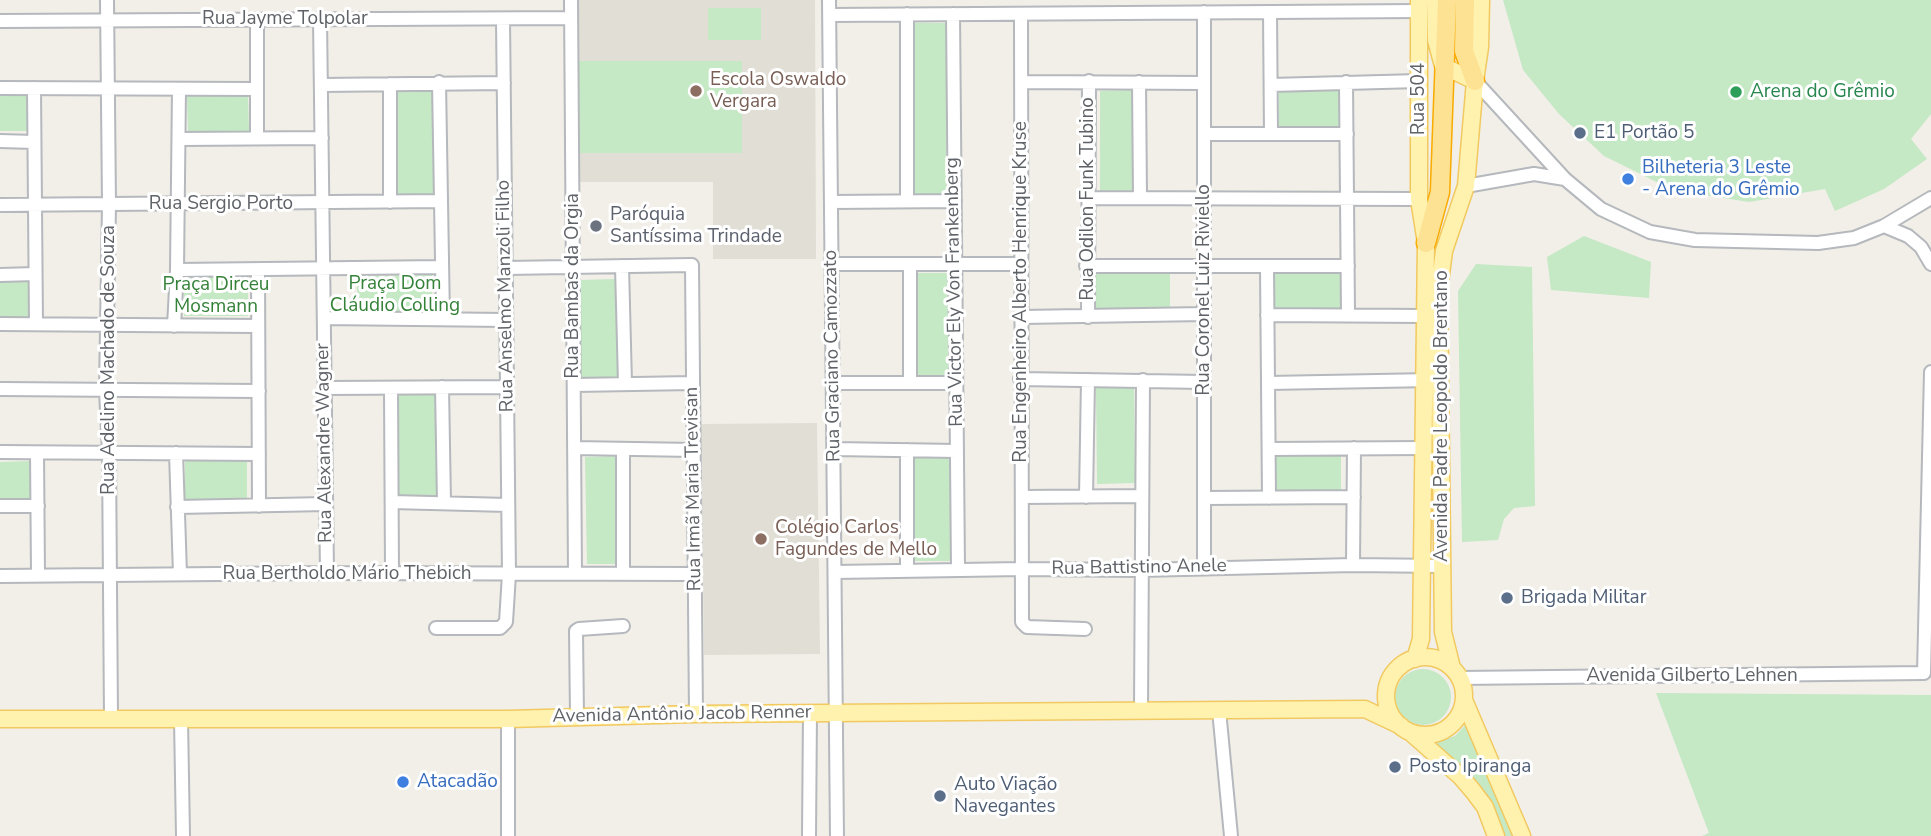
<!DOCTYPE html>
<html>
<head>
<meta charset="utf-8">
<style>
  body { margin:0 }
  canvas { display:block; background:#f1efe8 }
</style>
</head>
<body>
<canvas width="1931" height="836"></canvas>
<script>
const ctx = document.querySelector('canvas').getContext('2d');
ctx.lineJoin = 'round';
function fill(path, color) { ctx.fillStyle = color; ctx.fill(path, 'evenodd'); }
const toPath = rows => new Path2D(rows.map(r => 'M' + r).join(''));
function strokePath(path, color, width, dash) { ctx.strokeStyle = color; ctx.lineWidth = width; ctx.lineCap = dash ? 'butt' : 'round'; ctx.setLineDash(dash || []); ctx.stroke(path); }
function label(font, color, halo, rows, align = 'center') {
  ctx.font = font + ' "Nunito Sans",sans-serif'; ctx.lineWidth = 6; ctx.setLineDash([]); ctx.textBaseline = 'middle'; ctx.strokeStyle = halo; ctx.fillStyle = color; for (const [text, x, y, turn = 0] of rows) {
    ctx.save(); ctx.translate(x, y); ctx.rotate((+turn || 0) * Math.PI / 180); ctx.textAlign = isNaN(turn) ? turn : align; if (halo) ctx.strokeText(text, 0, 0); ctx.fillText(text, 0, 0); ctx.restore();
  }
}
fill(toPath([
  [575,0,815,0,816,259,713,259,713,182,576,182],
  [817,423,820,654,704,655,701,424]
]), '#e1ded6');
fill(toPath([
  [1503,0,1931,0,1931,114,1911,139,1927,159,1884,189,1835,211,1825,189,1749,202,1673,190,1604,156,1559,114,1523,70],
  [708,8,761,8,761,40,708,40],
  [915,23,947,23,946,196,914,196],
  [577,61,742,61,742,153,577,153],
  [1279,89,1344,90,1344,128,1279,127],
  [1133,90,1133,192,1100,192,1100,91],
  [395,91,433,91,433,195,395,195],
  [248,94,249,131,188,133,187,95],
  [0,96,28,96,29,131,0,131],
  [1584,236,1651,262,1649,298,1551,290,1547,257],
  [1476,264,1532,267,1535,506,1514,508,1504,519,1498,540,1462,542,1458,291],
  [1096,272,1170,272,1170,310,1096,311],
  [1274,272,1340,272,1340,309,1274,309],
  [915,273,949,273,950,375,916,375],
  [432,275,433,314,357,315,357,276],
  [184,276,248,276,248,316,184,316],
  [617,279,618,379,580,380,579,280],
  [36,280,37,318,0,319,0,281],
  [1134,386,1135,483,1097,484,1096,387],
  [398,392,437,392,439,496,399,497],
  [1275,455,1341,455,1341,492,1275,492],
  [621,456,623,564,587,564,585,457],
  [914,457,953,458,953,561,913,561],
  [185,459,247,459,247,500,185,500],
  [30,461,30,499,0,500,0,462],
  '1395 697a28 28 0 1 1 56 0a28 28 0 1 1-56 0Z',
  [1656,693,1931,695,1931,836,1702,836,1709,833],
  [1470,720,1516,836,1503,836,1487,797,1470,773,1433,743,1455,736]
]), '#c5e8c5');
const minor = toPath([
  [107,0,109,204,106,390,109,453,111,719],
  [571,0,575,573],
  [829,0,837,836],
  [1204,12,1204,567],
  [1270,12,1271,134],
  [953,14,958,569],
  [830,15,1419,11],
  [1021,15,1022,622,1027,627,1085,629],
  [320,19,327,573],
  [0,21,571,18],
  [1475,81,1565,179,1601,209,1650,232,1695,240,1818,243,1854,238,1884,226,1931,198],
  [439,82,443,319],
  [1021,82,1204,83],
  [1139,82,1140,197],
  [1346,82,1348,314],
  [390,84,390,202],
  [321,85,504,83],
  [1271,85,1419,81],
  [0,88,257,89],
  [34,88,36,324],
  [1204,134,1347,134],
  [257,137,257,19],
  [179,139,322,138],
  [0,141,34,142],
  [1466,186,1534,174,1565,179],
  [1088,198,1419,199],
  [907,201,907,14],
  [831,202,955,201],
  [0,205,441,201],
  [1884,226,1908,236,1921,247,1931,264],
  [832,264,1021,264],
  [622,266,625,384],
  [1086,266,1348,266],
  [1267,267,1269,498],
  [506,268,692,265,696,714],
  [177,270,442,267],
  [258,270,259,506],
  [0,275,35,274],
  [1267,315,1425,316],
  [1022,317,1204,314],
  [1088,317,1089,81],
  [324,318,506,320],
  [0,324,258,326],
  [174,326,177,270,179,89],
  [1020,379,1204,382],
  [833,383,956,383],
  [910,383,910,264],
  [1268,383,1432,380],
  [574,385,693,383],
  [442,387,444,503],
  [325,388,507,387],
  [391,388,392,573],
  [0,389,259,391],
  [574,448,694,450],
  [834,449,957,451],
  [1269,449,1423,448],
  [0,452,259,454],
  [37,453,38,575],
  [176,453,180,574],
  [1022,497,1142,496],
  [1086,497,1088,380],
  [1204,498,1354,497],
  [392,502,508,505],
  [0,506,38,506],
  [177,507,326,504],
  [1353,565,1354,448],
  [907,571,907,450],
  [835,572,1022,569,1141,570,1353,565,1442,566],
  [623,574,623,449],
  [0,576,327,573,695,574],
  [436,628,500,628,506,622,509,574,503,19],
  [1459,678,1924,673,1931,372],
  [1141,709,1143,380],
  [1219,710,1231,836],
  [577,717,576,631,579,629,623,626],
  [181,719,183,836],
  [508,719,508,836],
  [809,836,810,713]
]);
const major = toPath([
  [1435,0,1436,40,1443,66,1475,81],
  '1386 696a39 39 0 1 1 78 0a39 39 0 1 1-78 0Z',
  [1415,659,1421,639,1426,243,1419,199,1419,0],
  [1452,668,1443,632,1439,290,1444,251,1466,186,1475,81,1480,47,1481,0],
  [1464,700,1522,836],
  [0,719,508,719,696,714,1365,709,1401,726],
  [1410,732,1461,777,1473,791,1485,807,1496,836]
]);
const highway = toPath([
  [1465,0,1464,51,1475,81],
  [1426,243,1440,192,1447,0]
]);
strokePath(minor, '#b5b8bc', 16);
strokePath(major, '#f2c960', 19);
strokePath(highway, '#f9ab00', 21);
strokePath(minor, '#fff', 12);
strokePath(major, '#fff2af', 16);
strokePath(highway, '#fde293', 18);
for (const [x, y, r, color] of [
  [696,91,7,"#8d6e63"],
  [1736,92,7,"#2e9e5b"],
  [1580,133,7,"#5c6f8a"],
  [1628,179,7,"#3f7fe0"],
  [596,226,7,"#6b7280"],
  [761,539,7,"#8d6e63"],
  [1507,598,7,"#5c6f8a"],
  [1395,767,7,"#5c6f8a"],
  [403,782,7,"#3f7fe0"],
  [940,796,7,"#5c6f8a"]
]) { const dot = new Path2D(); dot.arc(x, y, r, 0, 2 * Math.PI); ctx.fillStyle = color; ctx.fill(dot); strokePath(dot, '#fff', 2.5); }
label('19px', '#5f6368', '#fff', [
  ["Rua Jayme Tolpolar",285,19],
  ["Rua 504",1419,99,-90],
  ["Rua Odilon Funk Tubino",1088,199,-90],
  ["Rua Sergio Porto",221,204],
  ["Rua Bambas da Orgia",573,286,-90],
  ["Rua Coronel Luiz Riviello",1204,290,-90],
  ["Rua Victor Ely Von Frankenberg",955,292,-91],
  ["Rua Engenheiro Alberto Henrique Kruse",1021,292,-90],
  ["Rua Anselmo Manzoli Filho",506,296,-91],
  ["Rua Graciano Camozzato",833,356,-91],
  ["Rua Adelino Machado de Souza",109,360,-90],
  ["Avenida Padre Leopoldo Brentano",1442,416,-90],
  ["Rua Alexandre Wagner",325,443,-91],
  ["Rua Irmã Maria Trevisan",694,489,-91],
  ["Rua Battistino Anele",1139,568,-1],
  ["Rua Bertholdo Mário Thebich",347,574],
  ["Avenida Gilberto Lehnen",1692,676],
  ["Avenida Antônio Jacob Renner",682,715,-1]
]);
label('19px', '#785e54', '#fff', [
  ["Escola Oswaldo",710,80],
  ["Vergara",710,102],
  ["Colégio Carlos",775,528],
  ["Fagundes de Mello",775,550]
], 'left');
label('19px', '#27864d', '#fff', [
  ["Arena do Grêmio",1750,92]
], 'left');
label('19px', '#4e5e75', '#fff', [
  ["E1 Portão 5",1594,133],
  ["Brigada Militar",1521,598],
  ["Posto Ipiranga",1409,767],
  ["Auto Viação",954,785],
  ["Navegantes",954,807]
], 'left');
label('19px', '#366cbe', '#fff', [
  ["Bilheteria 3 Leste",1642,168],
  ["- Arena do Grêmio",1642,190],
  ["Atacadão",417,782]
], 'left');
label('19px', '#5b616d', '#fff', [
  ["Paróquia",610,215],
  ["Santíssima Trindade",610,237]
], 'left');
label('19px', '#348238', '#fff', [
  ["Praça Dom",395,284],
  ["Cláudio Colling",395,306],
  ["Praça Dirceu",216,285],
  ["Mosmann",216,307]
]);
</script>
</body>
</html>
